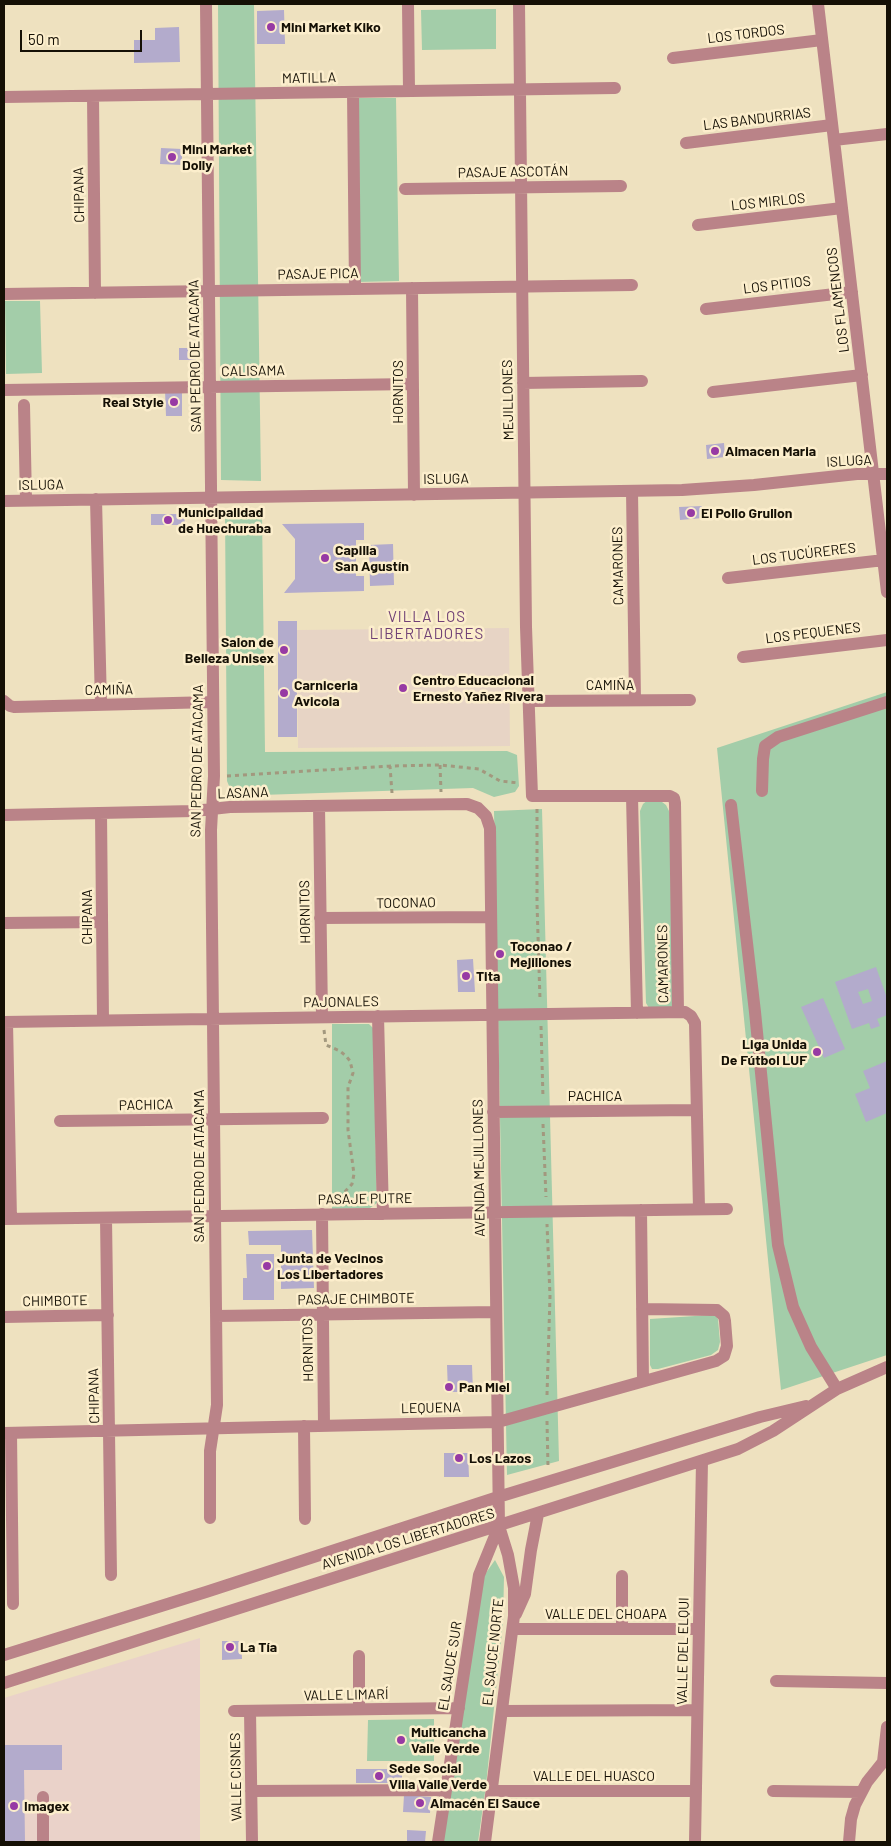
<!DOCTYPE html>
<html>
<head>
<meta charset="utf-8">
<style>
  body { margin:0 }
  #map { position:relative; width:891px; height:1846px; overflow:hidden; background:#eee1bf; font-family:Barlow,sans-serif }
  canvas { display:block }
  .frame { position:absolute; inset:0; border:5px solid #151005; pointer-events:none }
  .scale { position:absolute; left:20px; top:30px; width:122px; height:22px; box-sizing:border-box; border:2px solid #151005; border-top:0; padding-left:6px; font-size:15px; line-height:18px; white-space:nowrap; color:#151005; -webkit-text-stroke:4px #fceecc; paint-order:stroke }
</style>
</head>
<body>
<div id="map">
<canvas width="891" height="1846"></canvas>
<div class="frame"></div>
<div class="scale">50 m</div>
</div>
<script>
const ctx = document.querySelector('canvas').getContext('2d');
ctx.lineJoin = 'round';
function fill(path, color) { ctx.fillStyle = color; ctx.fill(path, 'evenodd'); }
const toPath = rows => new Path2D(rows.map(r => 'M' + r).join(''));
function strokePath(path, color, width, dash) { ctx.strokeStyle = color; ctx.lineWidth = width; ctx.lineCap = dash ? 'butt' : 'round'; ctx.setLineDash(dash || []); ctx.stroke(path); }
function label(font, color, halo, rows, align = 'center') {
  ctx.font = font + ' Barlow,sans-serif'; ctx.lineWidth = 5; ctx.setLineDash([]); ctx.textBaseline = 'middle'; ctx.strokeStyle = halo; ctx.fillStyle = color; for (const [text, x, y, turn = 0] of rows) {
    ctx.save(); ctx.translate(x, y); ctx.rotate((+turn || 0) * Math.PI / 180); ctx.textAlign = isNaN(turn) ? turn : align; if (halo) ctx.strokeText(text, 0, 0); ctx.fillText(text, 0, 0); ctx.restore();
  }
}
fill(toPath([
  [200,1638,200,1842,4,1842,4,1698]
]), '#ead2c9');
fill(toPath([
  [509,628,510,746,298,748,297,630]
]), '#e7d4c5');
fill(toPath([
  [218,4,254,4,261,481,221,480],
  [496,9,496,49,422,50,421,10],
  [355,98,396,98,399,281,358,282],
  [5,301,40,301,42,373,6,374],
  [225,511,262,512,265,752,507,751,517,755,519,786,515,792,494,797,473,788,261,795,232,793,227,781],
  [887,692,887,1355,781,1390,717,748],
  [658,799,666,805,671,815,674,1004,670,1008,649,1008,646,1003,640,811,643,804,648,800],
  [542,809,559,1461,507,1475,494,811],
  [332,1024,369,1024,373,1028,377,1203,370,1208,332,1209],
  [710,1315,716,1316,718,1319,720,1342,718,1350,711,1355,658,1369,652,1369,650,1365,650,1319],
  [495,1560,504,1577,503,1622,486,1785,478,1842,443,1842,483,1577],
  [434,1719,434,1761,367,1761,368,1720]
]), '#a3cda9');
fill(toPath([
  [284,10,285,44,257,44,257,11],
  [179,27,180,62,134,63,134,40,155,40,155,28],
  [161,148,182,149,182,165,160,164],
  [179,348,196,348,196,360,179,360],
  [165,390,182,390,182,416,166,416],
  [724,443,725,457,707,459,706,445],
  [702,506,703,518,680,520,679,507],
  [151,514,184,514,185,525,151,525],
  [364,523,364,540,356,540,356,576,364,576,364,591,284,593,295,579,295,539,282,524],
  [393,544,394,585,370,586,369,545],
  [278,621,297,621,297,737,278,737],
  [473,959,475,992,458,992,457,960],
  [876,967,887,998,887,1015,877,1019,880,1026,871,1029,869,1023,852,1029,835,982],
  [868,989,872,1001,863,1004,858,992],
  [823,998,845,1049,824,1058,801,1007],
  [887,1061,887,1113,866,1122,855,1094,870,1088,863,1071],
  [312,1230,314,1288,281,1289,281,1245,249,1245,248,1231],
  [246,1254,274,1254,274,1300,243,1300,243,1278,247,1278],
  [447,1365,472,1365,473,1392,448,1392],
  [444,1453,468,1453,469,1477,444,1477],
  [222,1641,241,1641,242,1659,222,1660],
  [4,1745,62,1745,62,1770,24,1770,25,1842,4,1842],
  [356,1769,402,1769,402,1783,356,1783],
  [404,1795,431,1797,430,1813,403,1812],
  [407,1830,426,1831,425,1842,407,1842]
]), '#b3abcc');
strokePath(toPath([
  [440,765,441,792],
  [227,776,390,766],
  [392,793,390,766,440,765,479,769,500,781,519,783],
  [537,809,537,903,540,1000],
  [541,1026,543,1098],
  [324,1030,326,1045,340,1051,346,1056,350,1061,353,1073,348,1087,348,1130,354,1174,352,1184,341,1196,340,1201],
  [543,1124,546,1197],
  [547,1395,550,1296,547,1224],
  [547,1421,548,1467]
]), '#a2987e', 3, [4, 4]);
strokePath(toPath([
  [206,4,214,776,211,830,217,1405,210,1451,210,1518],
  [408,4,409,91],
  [519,4,526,627,532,796,670,796,674,798,675,803,678,1012],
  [818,4,887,592],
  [673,58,822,40],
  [353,92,355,289],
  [93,96,95,293],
  [4,97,615,88],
  [834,140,887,134],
  [686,143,832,125],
  [405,189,621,186],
  [698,225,842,208],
  [412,288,414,495],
  [4,294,632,285],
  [706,309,852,292],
  [523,383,642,381],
  [4,390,413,384],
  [713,392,862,375],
  [24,405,26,500],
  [632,491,635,700],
  [96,499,101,705],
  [4,501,682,490,754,485,857,474,887,474],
  [728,578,884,560],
  [743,657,887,640],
  [4,701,10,706,14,707,213,702],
  [529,701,690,700],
  [762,791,763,759,765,746,778,737,887,702],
  [632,796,637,1013],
  [731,805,755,1012,778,1245,793,1307,811,1347,837,1389],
  [319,806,322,1017],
  [101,813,103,1020],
  [4,815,194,811,230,807,467,804,478,808,486,816,490,828,499,1526,479,1575,438,1842],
  [320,918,491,917],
  [4,923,102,922],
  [378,1016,383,1214],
  [4,1022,685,1012,691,1016,695,1023,699,1209],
  [7,1022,11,1219],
  [493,1112,696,1110],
  [60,1121,323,1118],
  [641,1210,643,1381],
  [322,1214,324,1426],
  [106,1218,111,1575],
  [4,1219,727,1209],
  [216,1316,496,1312],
  [4,1317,108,1315],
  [304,1426,305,1519],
  [4,1433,498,1422,716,1361,724,1356,727,1346,725,1321,724,1316,717,1310,642,1309],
  [11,1433,13,1604],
  [516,1614,525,1594,531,1550,538,1514],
  [513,1629,699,1629],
  [622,1629,622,1576],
  [4,1655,206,1592,498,1497,760,1417,806,1406],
  [776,1681,887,1683],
  [4,1683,738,1449,773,1431,837,1389,887,1367],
  [359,1709,359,1656],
  [234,1711,459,1708],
  [250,1711,252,1842],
  [503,1711,697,1710],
  [251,1791,446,1790],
  [492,1791,696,1791],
  [773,1791,861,1792],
  [43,1842,43,1797],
  [485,1842,514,1616,514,1588,508,1555,499,1526],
  [695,1842,702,1461],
  [849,1842,851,1819,855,1805,867,1782,883,1762,887,1727]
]), '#ba8388', 12);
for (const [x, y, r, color] of [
  [271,27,5,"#973aa4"],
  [172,157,5,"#973aa4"],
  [174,402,5,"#973aa4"],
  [715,451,5,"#973aa4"],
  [691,513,5,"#973aa4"],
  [168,520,5,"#973aa4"],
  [325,558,5,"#973aa4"],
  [284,650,5,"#973aa4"],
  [403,688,5,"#973aa4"],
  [284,693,5,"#973aa4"],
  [500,954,5,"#973aa4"],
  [466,976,5,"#973aa4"],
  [817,1052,5,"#973aa4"],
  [267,1266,5,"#973aa4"],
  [449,1387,5,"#973aa4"],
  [459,1458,5,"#973aa4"],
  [230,1647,5,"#973aa4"],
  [401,1740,5,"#973aa4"],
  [379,1776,5,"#973aa4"],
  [420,1803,5,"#973aa4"],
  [14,1806,5,"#973aa4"]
]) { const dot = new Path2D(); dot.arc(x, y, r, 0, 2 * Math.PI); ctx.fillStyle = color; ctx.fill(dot); strokePath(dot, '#fceecc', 2); }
label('bold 14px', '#151005', '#fceecc', [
  ["Mini Market Kiko",281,27],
  ["Mini Market",182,149],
  ["Dolly",182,165],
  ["Real Style",164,402,"right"],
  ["Almacen Maria",725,451],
  ["Municipalidad",178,512],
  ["de Huechuraba",178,528],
  ["El Pollo Grullon",701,513],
  ["Capilla",335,550],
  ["San Agustín",335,566],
  ["Salon de",274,642,"right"],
  ["Belleza Unisex",274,658,"right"],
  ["Centro Educacional",413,680],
  ["Ernesto Yañez Rivera",413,696],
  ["Carniceria",294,685],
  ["Avicola",294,701],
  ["Toconao /",510,946],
  ["Mejillones",510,962],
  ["Tita",476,976],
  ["Liga Unida",807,1044,"right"],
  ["De Fútbol LUF",807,1060,"right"],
  ["Junta de Vecinos",277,1258],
  ["Los Libertadores",277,1274],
  ["Pan Miel",459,1387],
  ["Los Lazos",469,1458],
  ["La Tía",240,1647],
  ["Multicancha",411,1732],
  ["Valle Verde",411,1748],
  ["Sede Social",389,1768],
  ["Villa Valle Verde",389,1784],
  ["Almacén El Sauce",430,1803],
  ["Imagex",24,1806]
], 'left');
label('14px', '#151005', '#fceecc', [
  ["LOS TORDOS",746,34,-7],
  ["MATILLA",309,78,-1],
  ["LAS BANDURRIAS",757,119,-7],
  ["PASAJE ASCOTÁN",513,172,-1],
  ["CHIPANA",79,195,-91],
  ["LOS MIRLOS",768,202,-6],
  ["PASAJE PICA",318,274,-1],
  ["LOS PITIOS",777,285,-7],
  ["LOS FLAMENCOS",838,300,-97],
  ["SAN PEDRO DE ATACAMA",195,356,-91],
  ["CALISAMA",253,371,-1],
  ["HORNITOS",398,392,-90],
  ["MEJILLONES",508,400,-91],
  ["ISLUGA",849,461,-3],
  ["ISLUGA",446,479,-1],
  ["ISLUGA",41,485,-1],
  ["LOS TUCÚRERES",804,554,-7],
  ["CAMARONES",618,566,-91],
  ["LOS PEQUENES",813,633,-7],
  ["CAMIÑA",610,685],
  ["CAMIÑA",109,690,-1],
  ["SAN PEDRO DE ATACAMA",197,761,-89],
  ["LASANA",243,793,-2],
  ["TOCONAO",406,903,-1],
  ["HORNITOS",305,912,-91],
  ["CHIPANA",87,917,-90],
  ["CAMARONES",663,964,-91],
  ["PAJONALES",341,1002,-1],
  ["PACHICA",595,1096],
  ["PACHICA",146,1105,-1],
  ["SAN PEDRO DE ATACAMA",199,1166,-90],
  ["AVENIDA MEJILLONES",479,1168,-91],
  ["PASAJE PUTRE",365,1199,-1],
  ["PASAJE CHIMBOTE",356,1299,-1],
  ["CHIMBOTE",55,1301,-1],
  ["HORNITOS",308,1350,-91],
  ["CHIPANA",94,1396,-91],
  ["LEQUENA",431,1408,-1],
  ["AVENIDA LOS LIBERTADORES",408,1539,-17],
  ["VALLE DEL CHOAPA",606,1614],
  ["VALLE DEL ELQUI",683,1651,-89],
  ["EL SAUCE NORTE",493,1652,-84],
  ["EL SAUCE SUR",450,1666,-81],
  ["VALLE LIMARÍ",346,1695,-1],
  ["VALLE DEL HUASCO",594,1776],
  ["VALLE CISNES",236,1777,-91]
]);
ctx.letterSpacing = '1px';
label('15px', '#704176', '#fceecc', [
  ["VILLA LOS",427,617],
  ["LIBERTADORES",427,634]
]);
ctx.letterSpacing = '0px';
</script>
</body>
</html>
